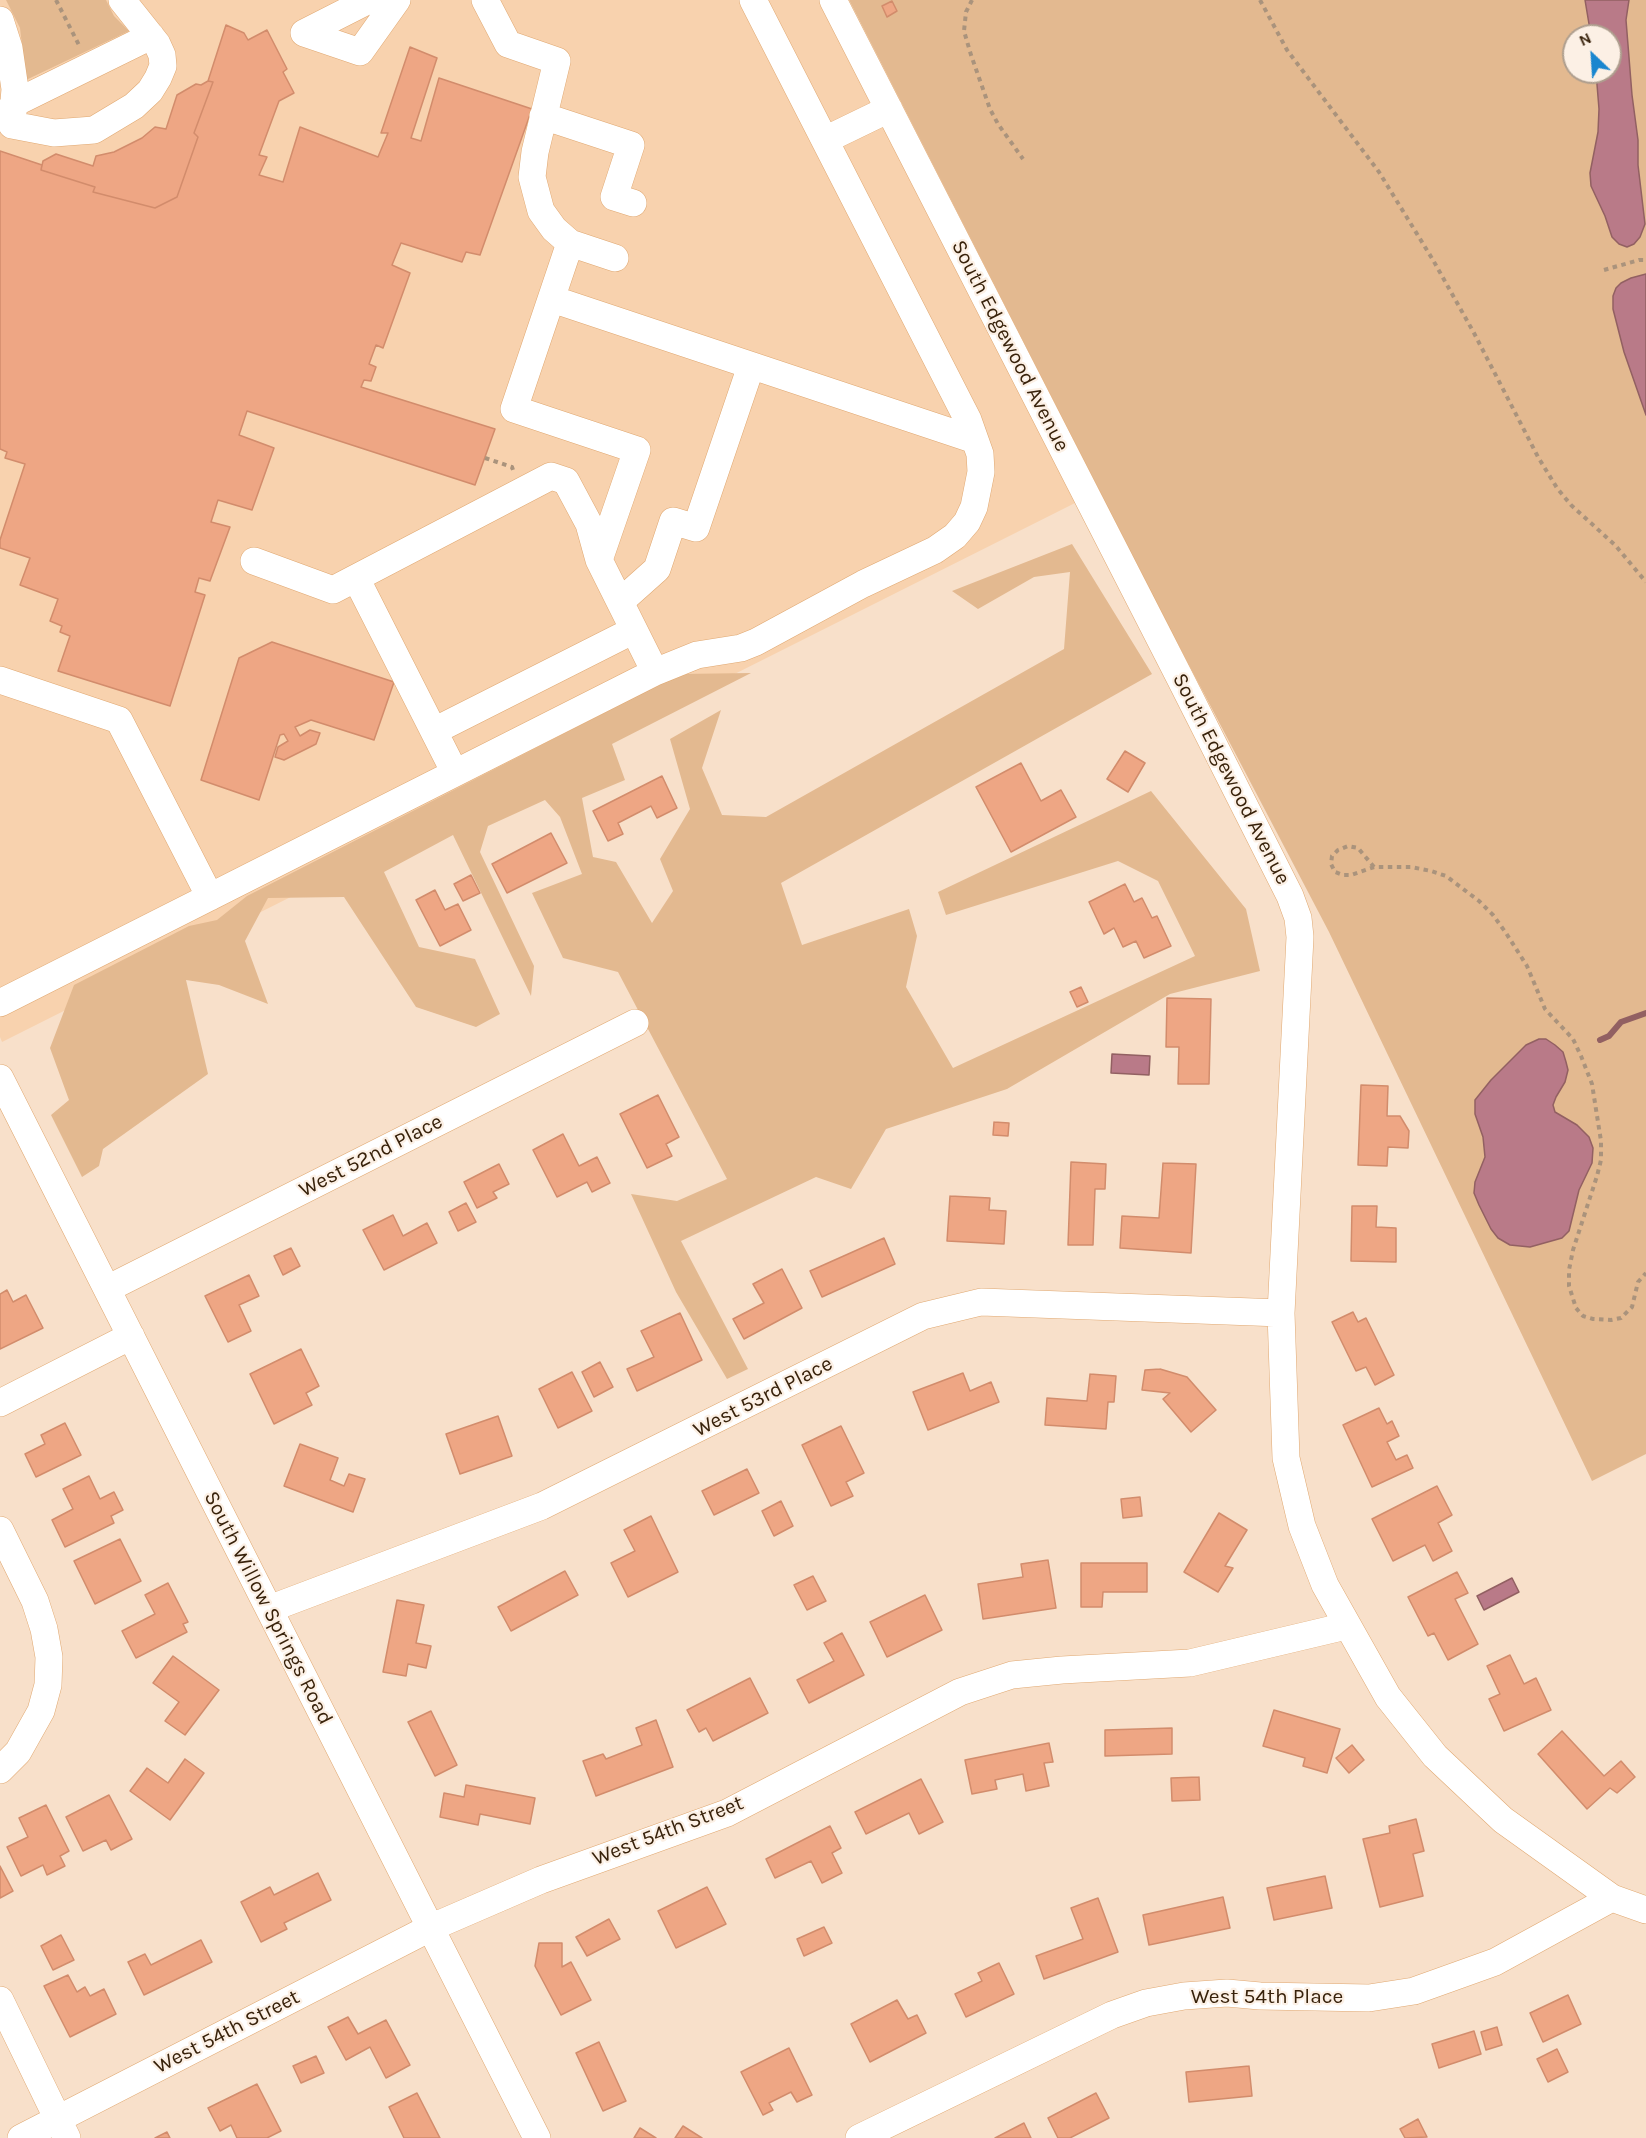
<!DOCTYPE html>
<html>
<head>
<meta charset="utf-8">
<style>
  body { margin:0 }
  #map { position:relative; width:1646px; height:2138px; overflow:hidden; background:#f8e0ca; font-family:Karla,sans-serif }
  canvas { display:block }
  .north { position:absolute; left:1562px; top:24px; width:60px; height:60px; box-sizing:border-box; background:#fcf0e5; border:2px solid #ae9e8e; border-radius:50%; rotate:335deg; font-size:16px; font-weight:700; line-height:24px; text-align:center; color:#38220b }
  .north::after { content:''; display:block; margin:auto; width:21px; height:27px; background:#1986cf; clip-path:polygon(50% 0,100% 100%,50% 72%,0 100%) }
</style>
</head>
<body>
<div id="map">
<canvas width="1646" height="2138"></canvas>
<div class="north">N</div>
</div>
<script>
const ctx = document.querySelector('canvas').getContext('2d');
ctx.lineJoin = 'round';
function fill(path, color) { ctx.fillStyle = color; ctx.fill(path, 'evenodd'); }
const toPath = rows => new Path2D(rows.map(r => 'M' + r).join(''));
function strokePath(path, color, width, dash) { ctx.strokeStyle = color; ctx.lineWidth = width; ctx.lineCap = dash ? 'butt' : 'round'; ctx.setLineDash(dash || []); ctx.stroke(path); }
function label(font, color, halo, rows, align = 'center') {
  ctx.font = font + ' Karla,sans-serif'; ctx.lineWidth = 4.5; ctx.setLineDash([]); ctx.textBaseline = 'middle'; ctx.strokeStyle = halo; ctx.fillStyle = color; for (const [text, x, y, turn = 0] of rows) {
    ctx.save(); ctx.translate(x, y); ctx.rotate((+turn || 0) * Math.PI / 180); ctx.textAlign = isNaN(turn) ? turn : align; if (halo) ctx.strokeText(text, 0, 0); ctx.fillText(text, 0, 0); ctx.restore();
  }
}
fill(toPath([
  [0,0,819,0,1077,502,2,1042,0,1037]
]), '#f8d2ae');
fill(toPath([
  [6,0,106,0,114,16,129,31,26,80,20,28],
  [849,0,1646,0,1646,1454,1592,1481,1329,932,1168,625],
  [1574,36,1610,36,1610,72,1574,72],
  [1072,544,1152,674,781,883,802,945,909,909,917,936,906,987,953,1068,1195,956,1158,881,1118,861,946,915,938,892,1151,791,1246,909,1260,971,1170,994,1007,1089,886,1129,851,1189,816,1177,681,1241,748,1369,727,1379,676,1292,631,1194,677,1201,727,1179,618,972,563,958,532,893,582,874,560,817,545,800,488,826,480,852,534,966,531,996,453,835,384,872,419,947,475,959,500,1014,476,1027,416,1007,344,897,268,898,245,941,268,1004,219,985,186,980,208,1074,103,1149,99,1166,82,1177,51,1115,69,1100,50,1048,74,985,189,926,217,920,247,896,680,674,751,673,612,744,625,780,582,798,593,857,616,862,652,923,673,891,660,859,690,809,670,739,721,710,702,768,722,815,766,817,1064,649,1070,572,1034,577,978,609,952,591]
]), '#e3b990');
const water = toPath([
  [1585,0,1629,0,1626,20,1632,95,1638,140,1638,165,1645,224,1640,237,1634,244,1627,247,1619,244,1612,237,1605,216,1591,186,1590,173,1598,132,1599,109,1596,72,1610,72,1610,36,1591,36,1585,0],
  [1646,274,1646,415,1624,352,1613,309,1613,296,1616,288,1621,283,1631,278,1646,274],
  [1539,1039,1546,1039,1555,1045,1563,1052,1566,1062,1568,1070,1565,1082,1556,1097,1553,1105,1555,1112,1577,1125,1589,1137,1593,1148,1592,1163,1579,1190,1569,1231,1562,1238,1530,1247,1510,1245,1498,1238,1491,1229,1479,1205,1474,1193,1475,1182,1485,1157,1483,1137,1475,1114,1475,1100,1491,1080,1526,1045,1539,1039],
  [1112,1054,1150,1056,1149,1075,1111,1073,1112,1054],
  [1512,1578,1519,1592,1484,1610,1477,1596,1512,1578]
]);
fill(water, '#b97a88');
strokePath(water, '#926062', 1.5);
strokePath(toPath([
  [1600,1040,1609,1036,1621,1022,1646,1013]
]), '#926062', 6);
const building = toPath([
  [892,1,897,11,887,17,882,6,892,1],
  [226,25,244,33,248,40,267,30,287,69,283,72,294,93,279,101,259,155,267,157,259,175,283,182,300,127,378,157,388,133,381,133,410,47,437,58,411,138,421,141,439,78,532,109,480,255,466,252,462,262,401,243,392,265,410,273,383,348,376,345,369,364,376,367,371,381,364,380,361,387,495,429,475,485,247,411,239,435,274,448,252,510,218,500,211,522,230,527,210,581,199,578,195,592,205,595,170,706,58,671,70,636,60,632,62,626,50,621,58,599,20,585,30,558,0,548,0,540,25,464,5,458,7,452,0,449,0,151,42,165,41,170,95,187,93,192,155,208,177,197,198,137,194,133,213,82,208,81,226,25],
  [208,81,213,82,194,133,198,137,177,197,155,208,93,192,95,187,41,170,43,161,56,154,93,166,96,156,114,152,142,138,155,127,166,129,177,95,196,84,201,85,208,81],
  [272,642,394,682,374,740,311,720,295,727,300,736,310,730,320,733,316,744,284,760,275,757,278,747,288,741,284,734,280,735,259,800,201,780,239,658,272,642],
  [1125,751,1145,763,1128,792,1107,779,1125,751],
  [1021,763,1041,801,1061,790,1076,817,1011,852,976,787,1021,763],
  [662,776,677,808,657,818,651,806,618,823,623,834,608,841,593,811,662,776],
  [551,833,567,863,507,893,492,864,551,833],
  [471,875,480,893,463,901,454,884,471,875],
  [1125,884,1134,902,1142,898,1152,918,1157,916,1171,946,1144,958,1136,941,1123,947,1114,928,1104,934,1089,902,1125,884],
  [435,890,445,910,458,904,471,930,440,946,416,900,435,890],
  [1081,987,1088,1002,1077,1007,1070,992,1081,987],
  [1167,998,1211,999,1209,1084,1178,1084,1179,1047,1166,1047,1167,998],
  [1361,1085,1388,1086,1387,1116,1400,1116,1409,1131,1408,1148,1388,1147,1387,1166,1358,1165,1361,1085],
  [658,1095,679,1137,666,1144,672,1156,647,1168,620,1114,658,1095],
  [994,1122,1009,1123,1008,1136,993,1135,994,1122],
  [563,1134,579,1166,597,1157,610,1183,592,1192,587,1182,557,1197,533,1150,563,1134],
  [1071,1162,1106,1164,1105,1189,1095,1189,1093,1245,1068,1245,1071,1162],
  [1163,1163,1196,1164,1191,1253,1120,1248,1122,1216,1159,1218,1163,1163],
  [499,1164,509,1184,493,1192,497,1198,477,1208,464,1182,499,1164],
  [950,1196,990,1198,989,1210,1006,1211,1004,1244,947,1241,950,1196],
  [466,1203,476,1222,458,1231,449,1212,466,1203],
  [1352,1206,1377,1206,1376,1227,1396,1228,1396,1262,1351,1261,1352,1206],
  [393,1215,403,1236,427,1223,437,1243,384,1270,363,1230,393,1215],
  [884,1238,895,1264,822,1297,810,1271,884,1238],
  [291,1248,300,1266,283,1275,274,1256,291,1248],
  [782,1269,802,1308,744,1339,733,1319,764,1303,753,1284,782,1269],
  [249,1275,259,1296,239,1305,251,1331,228,1342,205,1296,249,1275],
  [7,1290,13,1302,26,1295,43,1328,0,1349,0,1294,7,1290],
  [1353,1312,1358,1322,1366,1318,1394,1375,1375,1385,1366,1367,1356,1371,1332,1322,1353,1312],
  [680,1313,702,1360,637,1391,627,1369,654,1357,641,1331,680,1313],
  [301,1349,319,1386,306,1393,312,1405,274,1424,250,1374,301,1349],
  [600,1362,613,1387,594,1397,582,1372,600,1362],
  [1160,1369,1187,1377,1216,1410,1191,1432,1163,1399,1170,1393,1142,1390,1145,1370,1160,1369],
  [572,1372,592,1411,558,1428,539,1389,572,1372],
  [963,1373,970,1391,991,1382,999,1402,928,1430,913,1392,963,1373],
  [1090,1374,1116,1376,1114,1402,1108,1402,1106,1429,1045,1425,1047,1398,1087,1401,1090,1374],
  [1379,1408,1387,1424,1392,1421,1399,1436,1387,1442,1396,1460,1407,1455,1413,1468,1372,1487,1343,1425,1379,1408],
  [498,1416,512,1456,460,1474,446,1434,498,1416],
  [65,1423,81,1455,36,1477,25,1454,45,1444,41,1435,65,1423],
  [841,1426,864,1473,846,1482,853,1496,831,1506,802,1445,841,1426],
  [300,1444,338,1458,330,1480,344,1486,349,1474,365,1479,353,1512,284,1486,300,1444],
  [747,1469,759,1493,714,1515,702,1491,747,1469],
  [89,1476,100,1499,114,1492,123,1510,111,1516,114,1523,65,1547,52,1520,73,1509,63,1489,89,1476],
  [1437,1486,1452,1515,1438,1523,1452,1551,1433,1561,1425,1545,1393,1561,1372,1519,1437,1486],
  [1140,1497,1142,1516,1123,1518,1121,1499,1140,1497],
  [781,1501,793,1526,774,1536,762,1511,781,1501],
  [1219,1513,1247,1530,1225,1566,1233,1568,1218,1592,1184,1572,1219,1513],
  [651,1516,678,1572,628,1597,611,1563,635,1551,624,1530,651,1516],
  [120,1539,141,1581,95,1604,74,1561,120,1539],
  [1048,1560,1056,1608,983,1619,978,1584,1023,1577,1021,1564,1048,1560],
  [1081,1563,1147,1563,1147,1592,1103,1592,1102,1607,1081,1607,1081,1563],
  [565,1571,578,1595,511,1631,498,1607,565,1571],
  [1457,1572,1468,1593,1455,1599,1478,1644,1448,1660,1434,1633,1428,1636,1408,1597,1457,1572],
  [813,1576,826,1601,807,1610,794,1585,813,1576],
  [168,1583,188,1622,183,1624,187,1632,136,1658,122,1631,155,1614,145,1595,168,1583],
  [925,1595,942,1630,887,1657,870,1622,925,1595],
  [397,1600,424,1605,416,1643,431,1646,426,1668,408,1664,406,1676,383,1672,397,1600],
  [842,1633,864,1675,809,1703,797,1680,834,1661,824,1643,842,1633],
  [1510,1655,1524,1684,1536,1678,1551,1710,1504,1731,1489,1699,1500,1694,1487,1666,1510,1655],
  [173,1656,219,1690,185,1735,165,1721,179,1702,153,1683,173,1656],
  [750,1678,768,1713,713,1741,706,1728,699,1732,687,1710,750,1678],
  [1274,1710,1340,1729,1327,1773,1303,1766,1305,1758,1263,1746,1274,1710],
  [431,1711,457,1765,435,1776,408,1722,431,1711],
  [656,1720,673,1767,596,1796,583,1761,603,1754,606,1759,642,1745,636,1728,656,1720],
  [1172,1728,1172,1754,1105,1756,1105,1730,1172,1728],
  [1562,1731,1604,1776,1621,1761,1635,1777,1617,1793,1610,1788,1587,1809,1538,1754,1562,1731],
  [1049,1743,1053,1762,1044,1763,1049,1786,1026,1791,1023,1774,995,1780,997,1789,972,1794,965,1760,1049,1743],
  [1352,1745,1364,1760,1349,1773,1336,1758,1352,1745],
  [185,1759,204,1773,170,1820,130,1791,147,1768,168,1783,185,1759],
  [1199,1777,1200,1800,1172,1801,1171,1778,1199,1777],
  [921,1779,943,1822,919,1834,909,1813,866,1834,855,1812,921,1779],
  [466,1785,535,1798,530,1824,480,1814,478,1825,440,1817,444,1793,464,1797,466,1785],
  [109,1795,132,1839,111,1850,106,1840,83,1851,66,1817,109,1795],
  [46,1805,69,1851,60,1856,65,1866,47,1875,43,1865,21,1876,7,1847,28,1837,19,1818,46,1805],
  [1416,1819,1424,1851,1413,1854,1423,1896,1380,1907,1363,1839,1390,1833,1389,1826,1416,1819],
  [830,1826,841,1848,832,1853,842,1873,822,1883,811,1861,775,1878,766,1859,830,1826],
  [0,1866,13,1891,0,1898,0,1866],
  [318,1873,331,1900,284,1923,287,1929,261,1942,241,1902,270,1887,274,1895,318,1873],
  [1325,1876,1332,1908,1274,1920,1267,1888,1325,1876],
  [707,1887,726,1924,676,1948,658,1911,707,1887],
  [1223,1897,1230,1928,1149,1945,1143,1915,1223,1897],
  [1098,1898,1118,1952,1044,1979,1036,1956,1083,1939,1071,1908,1098,1898],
  [609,1919,620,1939,587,1956,576,1937,609,1919],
  [824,1927,832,1943,804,1956,797,1939,824,1927],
  [61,1935,74,1960,53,1970,41,1946,61,1935],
  [201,1940,212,1962,144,1995,128,1962,145,1954,151,1965,201,1940],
  [539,1943,562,1943,562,1967,571,1962,591,2000,561,2015,535,1966,539,1943],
  [999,1963,1014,1994,966,2017,955,1994,982,1981,978,1973,999,1963],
  [68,1975,77,1992,85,1987,90,1996,104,1989,116,2014,70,2037,44,1986,68,1975],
  [1568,1995,1581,2024,1543,2042,1530,2013,1568,1995],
  [897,2000,908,2019,917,2015,926,2033,870,2062,851,2024,897,2000],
  [348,2017,358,2034,386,2020,410,2065,386,2078,370,2047,346,2060,328,2027,348,2017],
  [1497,2027,1502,2045,1486,2050,1481,2032,1497,2027],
  [1474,2031,1481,2054,1439,2068,1432,2044,1474,2031],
  [599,2042,626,2101,603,2111,576,2053,599,2042],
  [789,2048,812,2095,797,2102,791,2092,769,2103,773,2110,763,2115,741,2072,789,2048],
  [1557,2049,1568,2072,1548,2082,1537,2059,1557,2049],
  [316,2056,324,2073,301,2083,293,2066,316,2056],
  [1249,2066,1252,2096,1189,2102,1186,2072,1249,2066],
  [257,2084,281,2131,267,2138,237,2138,231,2125,220,2131,208,2108,257,2084],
  [417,2093,440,2138,404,2138,389,2107,417,2093],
  [1096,2093,1109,2118,1070,2138,1058,2138,1048,2118,1096,2093],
  [1418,2119,1427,2137,1405,2138,1400,2129,1418,2119],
  [1024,2123,1031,2138,995,2138,1024,2123],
  [683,2126,702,2138,675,2138,683,2126],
  [640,2128,656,2138,634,2138,640,2128],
  [167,2132,170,2138,155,2138,167,2132]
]);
fill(building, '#eea684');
strokePath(building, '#d28c6c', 1.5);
const minor = toPath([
  [369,0,304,33,360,52,397,0],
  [485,0,508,44,557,61,535,152,532,177,541,211,554,229,570,243],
  [833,0,1182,682,1290,896,1298,918,1300,937,1281,1313,1286,1458,1302,1526,1325,1585,1388,1697,1435,1756,1503,1820,1612,1898,1646,1910],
  [0,20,9,48,15,89,12,125,54,133,94,130,134,106,150,91,158,78,163,66,162,55,157,44,122,0],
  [13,104,151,36],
  [543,116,631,145,614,197,633,203],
  [825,140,889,109],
  [552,299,975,440],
  [599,560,637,450,514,409,570,243,615,258],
  [254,561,333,590,551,476,566,481,589,524,599,560,655,672],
  [356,578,455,773],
  [620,602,657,569,673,521,696,528,751,366],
  [0,680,119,720,210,897],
  [434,731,634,630],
  [0,1003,655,672,697,655,741,648,756,642,863,584,935,550,955,536,967,522,974,507,981,472,980,454,968,420,753,0],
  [0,1078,537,2138],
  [107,1289,635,1023],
  [0,1403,131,1336],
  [0,1530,35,1601,44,1629,49,1657,48,1685,41,1711,18,1752,0,1770],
  [269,1609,542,1506,923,1316,981,1302,1281,1313],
  [0,2000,67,2138],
  [21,2138,430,1928,541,1880,727,1813,960,1692,1012,1675,1062,1670,1190,1663,1346,1626],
  [859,2138,1112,2015,1146,2003,1184,1996,1227,1993,1260,1996,1369,1998,1414,1991,1495,1962,1612,1898]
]);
strokePath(minor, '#e0a871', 28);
strokePath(toPath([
  [56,0,80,47],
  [972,0,966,12,964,31,971,55,990,109,998,124,1023,159],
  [1260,0,1287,50,1379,172,1433,260,1474,333,1538,457,1557,488,1571,505,1615,545,1646,582],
  [1604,270,1639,260,1646,260],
  [485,458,512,467,513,470],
  [1374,867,1358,848,1348,846,1338,850,1332,856,1331,864,1335,872,1343,875,1351,875,1374,867,1411,867,1431,871,1446,876,1479,901,1493,915,1506,933,1527,966,1545,1009,1573,1039,1581,1056,1592,1084,1601,1141,1601,1160,1597,1176,1573,1250,1569,1270,1569,1286,1576,1308,1583,1316,1593,1319,1611,1320,1621,1318,1632,1307,1638,1282,1646,1273]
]), '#aa937c', 4, [4.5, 4.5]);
strokePath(minor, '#fff', 27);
label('21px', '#38220b', '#fcf0e5', [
  ["South Edgewood Avenue",1010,346,63],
  ["South Edgewood Avenue",1231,779,63],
  ["West 52nd Place",371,1156,-27],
  ["West 53rd Place",763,1397,-27],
  ["South Willow Springs Road",268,1608,63],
  ["West 54th Street",668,1831,-21],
  ["West 54th Place",1267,1997],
  ["West 54th Street",227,2032,-27]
]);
</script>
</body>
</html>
